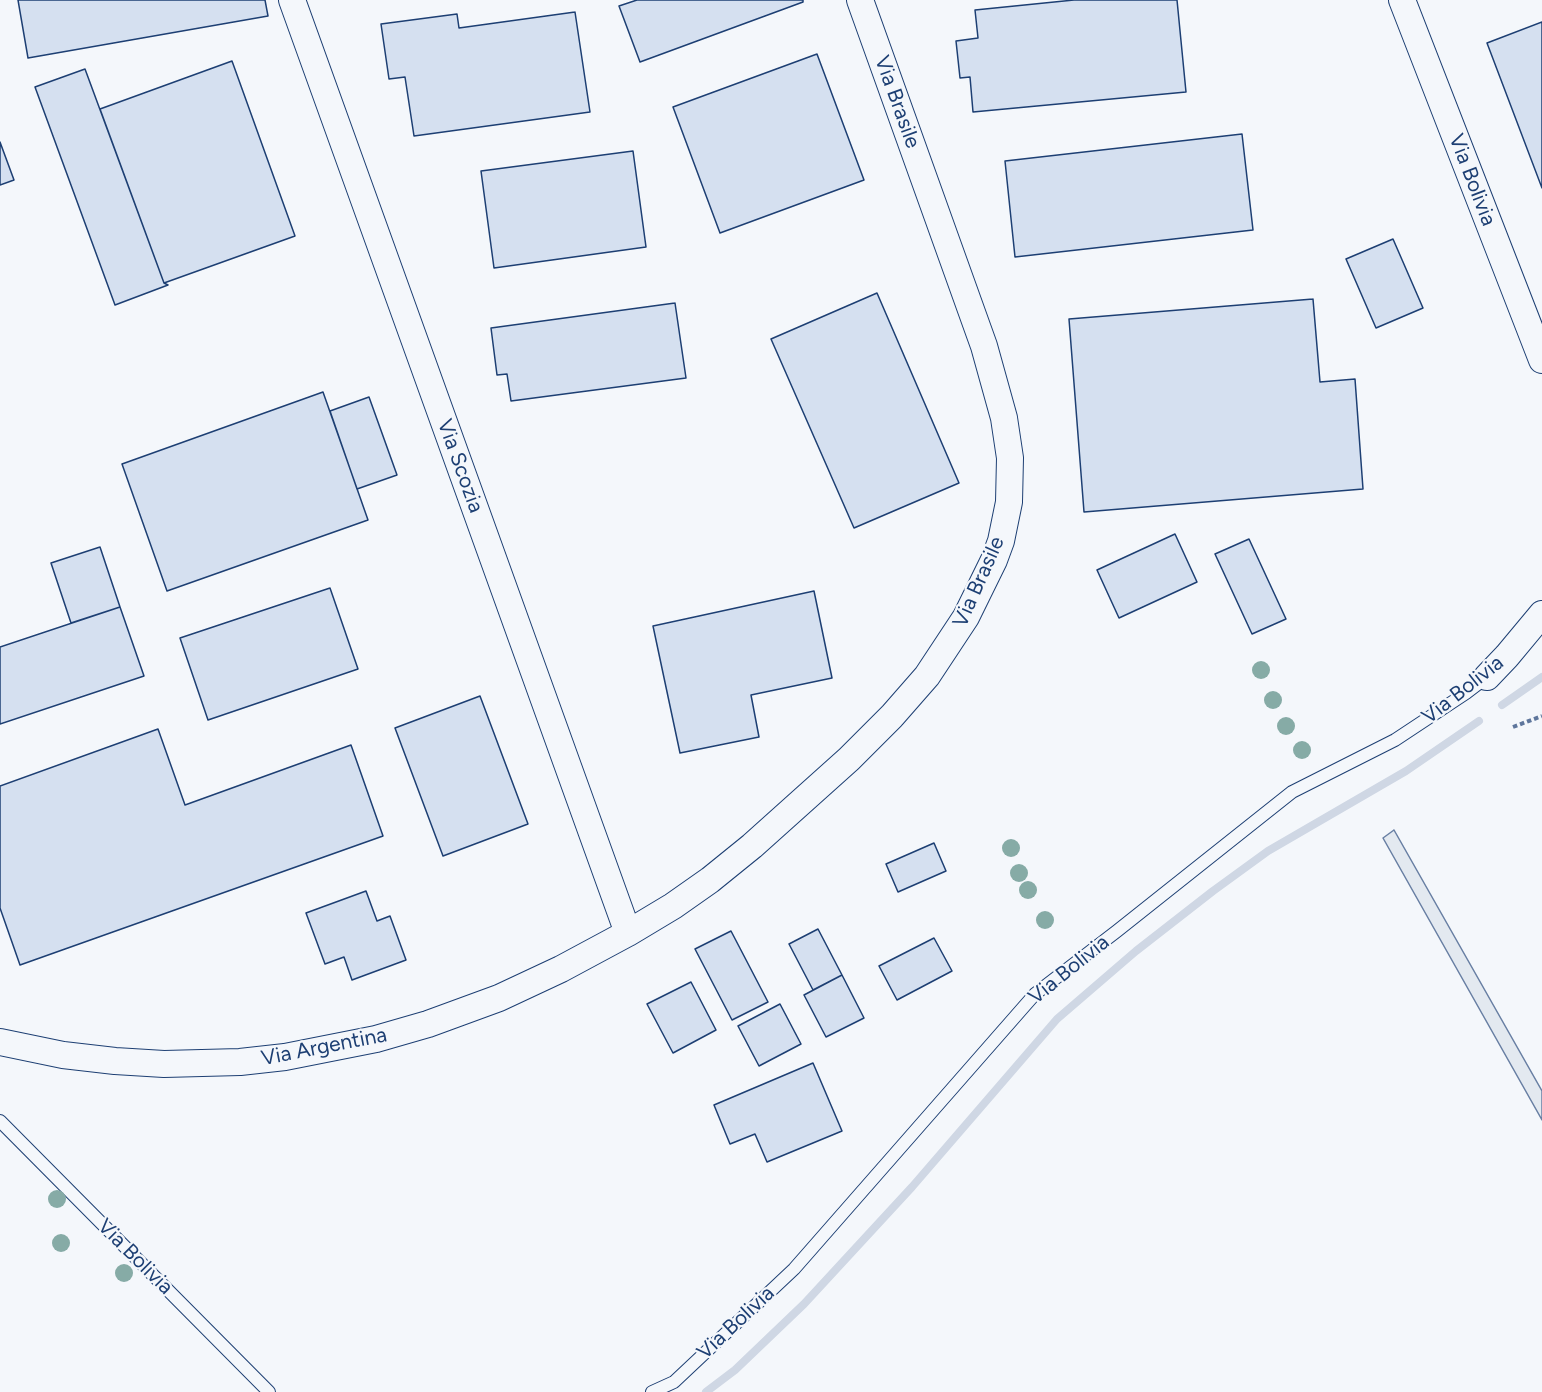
<!DOCTYPE html>
<html>
<head>
<meta charset="utf-8">
<style>
  body { margin:0 }
  canvas { display:block; background:#f4f7fb }
</style>
</head>
<body>
<canvas width="1542" height="1392"></canvas>
<script>
const ctx = document.querySelector('canvas').getContext('2d');
ctx.lineJoin = 'round';
function fill(path, color) { ctx.fillStyle = color; ctx.fill(path, 'evenodd'); }
const toPath = rows => new Path2D(rows.map(r => 'M' + r).join(''));
function strokePath(path, color, width, dash) { ctx.strokeStyle = color; ctx.lineWidth = width; ctx.lineCap = dash ? 'butt' : 'round'; ctx.setLineDash(dash || []); ctx.stroke(path); }
function label(font, color, halo, rows, align = 'center') {
  ctx.font = font + ' Figtree,sans-serif'; ctx.lineWidth = 4.5; ctx.setLineDash([]); ctx.textBaseline = 'middle'; ctx.strokeStyle = halo; ctx.fillStyle = color; for (const [text, x, y, turn = 0] of rows) {
    ctx.save(); ctx.translate(x, y); ctx.rotate((+turn || 0) * Math.PI / 180); ctx.textAlign = isNaN(turn) ? turn : align; if (halo) ctx.strokeText(text, 0, 0); ctx.fillText(text, 0, 0); ctx.restore();
  }
}
const green = toPath([
  [1394,830,1542,1091,1542,1120,1383,838,1394,830]
]);
fill(green, '#e3e9f0');
strokePath(green, '#687fa3', 1.5);
strokePath(toPath([
  [1502,705,1542,677],
  [706,1392,735,1370,804,1304,912,1187,1057,1019,1136,951,1213,891,1268,851,1406,771,1479,721]
]), '#cfd7e4', 8);
const building = toPath([
  [18,0,265,0,268,16,28,58,18,0],
  [637,0,803,0,803,2,640,62,619,6,637,0],
  [1074,0,1177,0,1186,92,973,112,970,77,960,78,956,41,978,38,975,10,1074,0],
  [575,12,590,112,414,136,405,77,389,79,381,24,457,14,459,28,575,12],
  [1542,22,1542,188,1487,43,1542,22],
  [817,54,864,180,720,233,673,107,817,54],
  [232,61,295,236,164,283,100,109,232,61],
  [85,69,164,283,168,285,115,305,35,87,85,69],
  [1242,134,1253,230,1015,257,1005,161,1242,134],
  [0,142,14,180,0,185,0,142],
  [633,151,646,247,494,268,481,171,633,151],
  [1393,239,1423,308,1376,328,1346,259,1393,239],
  [877,293,959,483,854,528,771,339,877,293],
  [1313,299,1320,382,1355,379,1363,489,1084,512,1069,319,1313,299],
  [675,303,686,378,511,401,507,374,497,375,491,328,675,303],
  [323,392,368,520,167,591,122,464,323,392],
  [369,397,397,475,357,489,330,411,369,397],
  [1175,534,1197,582,1119,618,1097,570,1175,534],
  [1249,539,1286,619,1252,634,1215,554,1249,539],
  [100,547,120,607,71,623,51,563,100,547],
  [330,588,358,669,208,720,180,638,330,588],
  [814,591,832,678,751,695,759,737,680,753,653,626,814,591],
  [120,607,144,676,0,724,0,647,120,607],
  [480,696,528,824,443,856,395,728,480,696],
  [158,729,185,805,351,745,383,836,20,965,0,908,0,786,158,729],
  [934,843,946,871,898,892,886,864,934,843],
  [366,891,377,921,390,916,406,960,352,980,344,957,325,964,306,913,366,891],
  [818,929,842,975,813,990,789,944,818,929],
  [731,931,768,1002,732,1020,695,949,731,931],
  [934,938,952,971,897,1000,879,966,934,938],
  [842,975,864,1018,826,1037,804,995,842,975],
  [691,982,716,1030,673,1053,647,1004,691,982],
  [780,1004,801,1044,759,1066,738,1026,780,1004],
  [813,1063,842,1131,767,1162,755,1134,730,1144,714,1105,813,1063]
]);
fill(building, '#d5e0f0');
strokePath(building, '#1d3f73', 1.5);
const service = toPath([
  [0,1121,269,1392],
  [652,1392,674,1382,794,1269,1035,994,1117,931,1292,792,1395,740,1466,693,1487,677]
]);
const minor = toPath([
  [292,0,628,933],
  [1402,0,1542,360],
  [1487,677,1507,656,1542,614],
  [0,1042,63,1055,115,1061,164,1064,240,1062,285,1057,376,1039,428,1024,499,998,561,969,628,933,673,906,710,880,752,846,849,759,892,716,927,676,966,617,994,560,1001,541,1009,502,1010,458,1004,418,984,346,860,0]
]);
strokePath(service, '#1d3f73', 14);
strokePath(minor, '#1d3f73', 28);
strokePath(toPath([
  [1513,727,1542,716]
]), '#5e769c', 4, [4.5, 3]);
strokePath(service, '#f4f7fb', 12);
strokePath(minor, '#f4f7fb', 26);
ctx.fillStyle = '#86aba6';
for (const [x, y] of [
  [1261,670],
  [1273,700],
  [1286,726],
  [1302,750],
  [1011,848],
  [1019,873],
  [1028,890],
  [1045,920],
  [57,1199],
  [61,1243],
  [124,1273]
]) { ctx.beginPath(); ctx.arc(x, y, 9, 0, 2 * Math.PI); ctx.fill(); }
label('21px', '#1d3f73', '#f4f7fb', [
  ["Via Brasile",897,102,70],
  ["Via Bolivia",1472,180,69],
  ["Via Scozia",460,466,70],
  ["Via Brasile",979,582,-66],
  ["Via Bolivia",1463,690,-38],
  ["Via Bolivia",1069,970,-39],
  ["Via Argentina",324,1047,-11],
  ["Via Bolivia",135,1257,45],
  ["Via Bolivia",736,1323,-43]
]);
</script>
</body>
</html>
